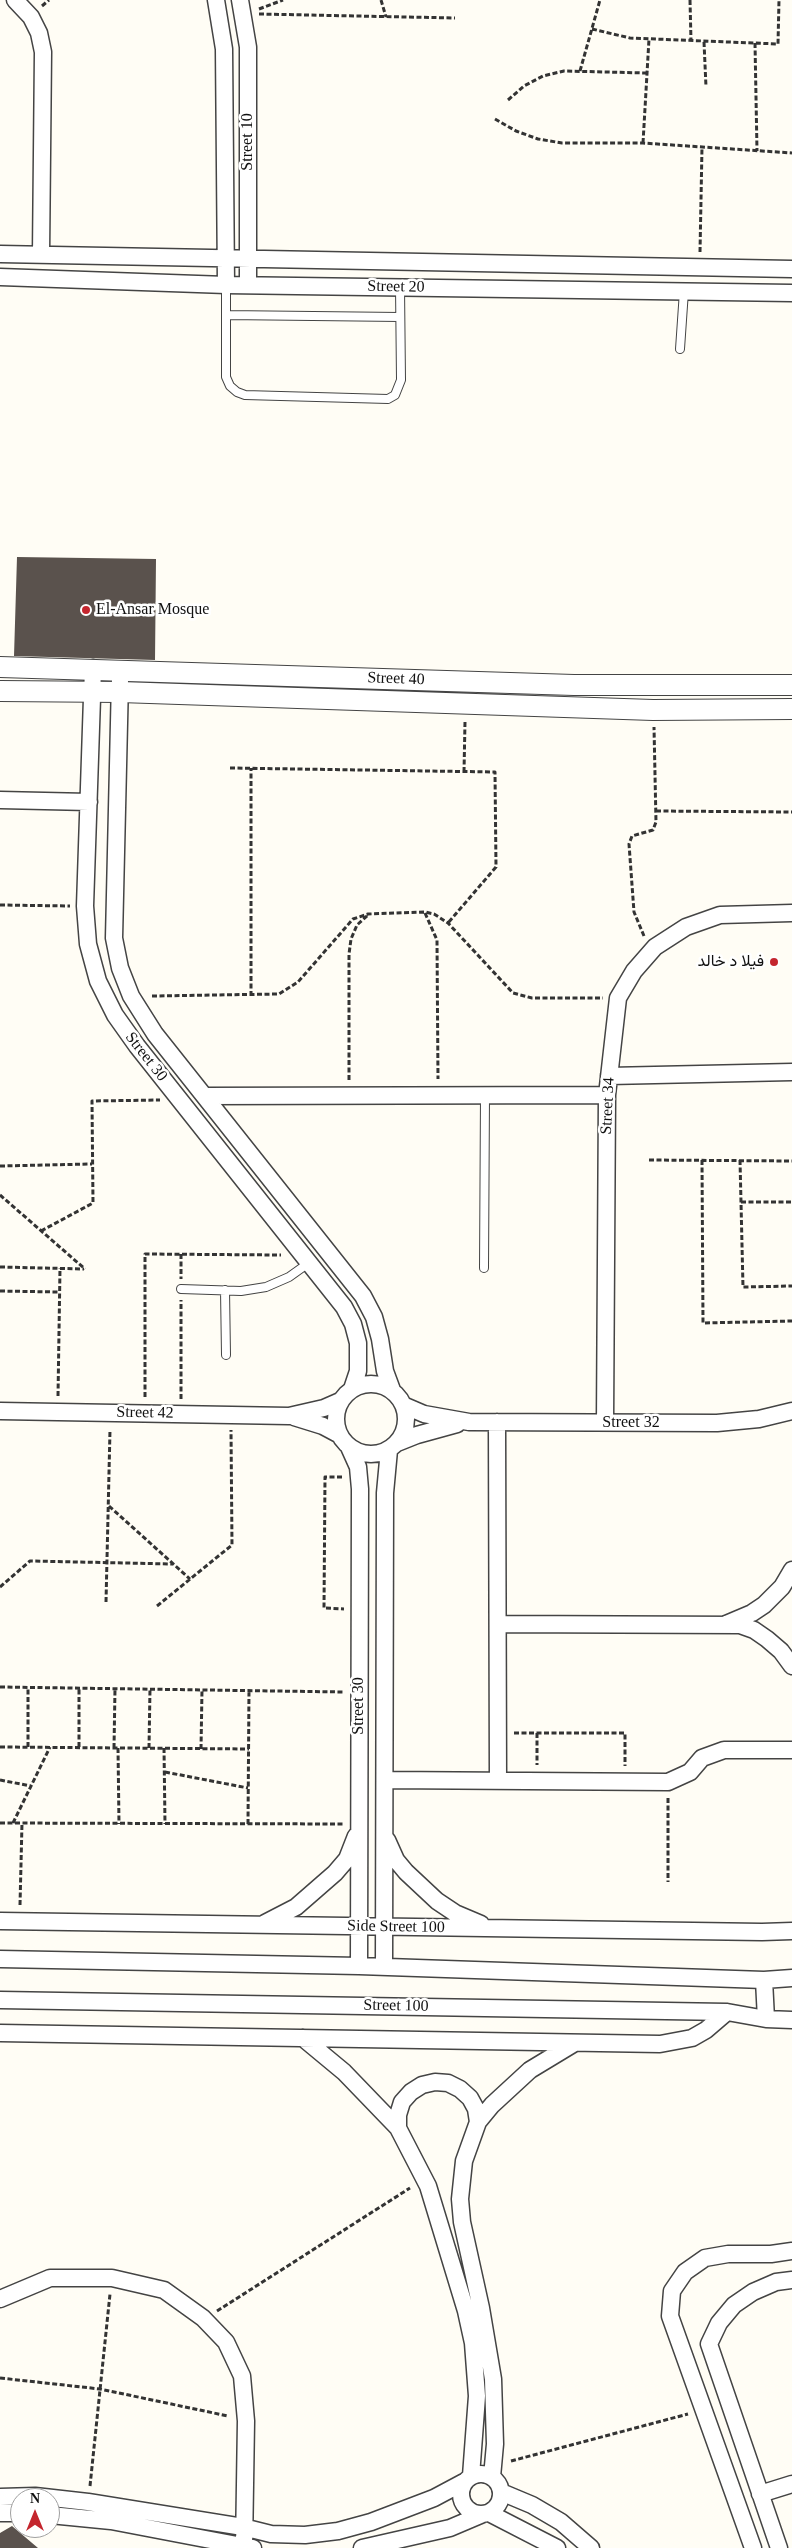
<!DOCTYPE html>
<html>
<head>
<meta charset="utf-8">
<style>
  body { margin:0 }
  #map { position:relative; width:792px; height:2548px; overflow:hidden; background:#fffdf5; font-family:"Times New Roman",serif }
  canvas { display:block }
  .north { position:absolute; left:10px; top:2488px; width:50px; height:50px; box-sizing:border-box; background:#fff; border:1px solid #a0a0a0; border-radius:50%; rotate:0deg; font-size:14px; font-weight:700; line-height:20px; text-align:center; color:#111 }
  .north::after { content:''; display:block; margin:auto; width:18px; height:22px; background:#c4262e; clip-path:polygon(50% 0,100% 100%,50% 72%,0 100%) }
</style>
</head>
<body>
<div id="map">
<canvas width="792" height="2548"></canvas>
<div class="north">N</div>
</div>
<script>
const ctx = document.querySelector('canvas').getContext('2d');
ctx.lineJoin = 'round';
function fill(path, color) { ctx.fillStyle = color; ctx.fill(path, 'evenodd'); }
const toPath = rows => new Path2D(rows.map(r => 'M' + r).join(''));
function strokePath(path, color, width, dash) { ctx.strokeStyle = color; ctx.lineWidth = width; ctx.lineCap = dash ? 'butt' : 'round'; ctx.setLineDash(dash || []); ctx.stroke(path); }
function label(font, color, halo, rows, align = 'center') {
  ctx.font = font + ' "Times New Roman",Vazirmatn,serif'; ctx.lineWidth = 5; ctx.setLineDash([]); ctx.textBaseline = 'middle'; ctx.strokeStyle = halo; ctx.fillStyle = color; for (const [text, x, y, turn = 0] of rows) {
    ctx.save(); ctx.translate(x, y); ctx.rotate((+turn || 0) * Math.PI / 180); ctx.textAlign = isNaN(turn) ? turn : align; if (halo) ctx.strokeText(text, 0, 0); ctx.fillText(text, 0, 0); ctx.restore();
  }
}
fill(toPath([
  [17,557,156,559,155,660,14,656],
  [12,2526,38,2548,0,2548,0,2533]
]), '#5a524d');
const service = toPath([
  [226,285,226,377,230,386,237,392,245,395,388,399,395,395,401,380,400,287],
  [226,315,400,317],
  [680,349,684,291],
  [484,1268,485,1095],
  [181,1289,241,1291,266,1287,289,1277,310,1262],
  [225,1290,226,1355]
]);
const minor = toPath([
  [15,0,31,17,39,33,43,52,41,254],
  [216,0,224,49,226,285],
  [240,0,248,47,248,285],
  [0,254,792,269],
  [0,277,226,285,792,293],
  [93,668,85,906,88,944,98,981,115,1015,137,1046,344,1307,353,1324,358,1343,358,1371,352,1389],
  [120,680,114,938,120,968,131,996,155,1034,363,1296,374,1317,380,1339,385,1371,392,1390],
  [0,800,89,802],
  [609,1076,792,1072],
  [205,1096,607,1095],
  '336 1419a35 35 0 1 1 70 0a35 35 0 1 1-70 0Z',
  [403,1405,424,1414,469,1422,717,1423,759,1419,792,1411],
  [0,1411,289,1416,324,1408,340,1401],
  [294,1417,323,1426,338,1434],
  [497,1422,498,1781],
  [605,1422,607,1095,618,998,634,971,655,947,686,927,720,915,792,913],
  [397,1443,417,1435,457,1424],
  [349,1447,358,1467,360,1489,359,1966],
  [498,1624,740,1625,754,1630,767,1639,781,1651,792,1666],
  [726,1624,752,1613,764,1605,782,1587,792,1570],
  [385,1780,668,1782,690,1772,702,1758,724,1750,792,1750],
  [387,1840,396,1860,406,1872,437,1901,455,1913,481,1924],
  [0,1921,762,1932,792,1931],
  [265,1923,296,1907,335,1873,347,1859,356,1836],
  [0,1959,359,1966,764,1980,792,1978],
  [384,1967,385,1493,389,1450],
  [764,1980,766,2019],
  [0,2000,727,2012,766,2019,792,2020],
  [0,2033,660,2044,692,2038,706,2030,727,2012],
  [303,2038,344,2072,398,2128,428,2186,466,2311,473,2343,477,2396,471,2476],
  [398,2128,398,2115,402,2102,411,2092,422,2085,435,2082,448,2083,460,2089,470,2098,476,2109,478,2122],
  [0,2299,50,2278,112,2278,164,2290,203,2318,226,2342,242,2376,246,2421,244,2548],
  '461 2494a20 20 0 1 1 40 0a20 20 0 1 1-40 0Z',
  [492,2477,495,2444,493,2379,481,2308,462,2222,460,2199,464,2161,478,2122,492,2105,530,2070,573,2044],
  [501,2492,532,2505,561,2522,591,2548],
  [760,2494,792,2484],
  [0,2497,35,2496,88,2502,243,2527,271,2534,305,2535,338,2531,371,2522,434,2498,464,2482],
  [0,2513,20,2513],
  [489,2513,557,2548],
  [50,2515,111,2521,253,2548],
  [362,2548,450,2528,483,2514],
  [753,2548,670,2316,672,2291,685,2272,705,2258,728,2254,771,2254,792,2251],
  [779,2548,709,2344,719,2323,734,2305,753,2292,776,2282,792,2280]
]);
const tertiary = toPath([
  [0,667,574,685,792,685],
  [0,691,120,692,653,710,792,709]
]);
strokePath(service, '#444', 10);
strokePath(minor, '#444', 19);
strokePath(tertiary, '#444', 22);
strokePath(toPath([
  [381,0,386,17],
  [690,0,691,41],
  [42,6,49,0],
  [259,9,283,0],
  [259,14,455,18],
  [592,29,630,38,778,44,779,0],
  [704,42,706,87],
  [755,43,757,151],
  [580,71,600,0],
  [508,100,524,86,543,76,564,71,647,73],
  [495,119,516,131,538,139,562,143,643,143,792,153],
  [643,143,649,39],
  [700,252,702,147],
  [230,768,495,772,496,867,448,923],
  [464,772,465,722],
  [656,811,792,812],
  [0,905,70,906],
  [425,913,437,940,438,1079],
  [644,936,634,912,629,844,632,836,653,830,656,822,654,727],
  [152,996,279,994,298,982,353,919,368,914,425,912,434,914,448,923,513,993,532,998,603,998],
  [251,996,251,768],
  [349,1080,349,954,351,939,357,925,368,915],
  [649,1160,792,1161],
  [702,1160,703,1323,792,1321],
  [740,1160,743,1287,792,1286],
  [0,1166,92,1164],
  [0,1195,85,1269],
  [741,1202,792,1202],
  [41,1231,93,1203,92,1101,160,1100],
  [181,1254,181,1279],
  [0,1267,84,1269],
  [0,1291,59,1292],
  [58,1396,60,1268],
  [145,1397,145,1254,281,1255],
  [181,1399,181,1300],
  [342,1477,325,1477,324,1608,344,1609],
  [109,1506,190,1579],
  [0,1587,30,1561,173,1564],
  [106,1602,110,1430],
  [157,1606,232,1545,231,1430],
  [0,1687,344,1692],
  [514,1733,625,1733,625,1766],
  [537,1733,537,1765],
  [0,1747,249,1749],
  [28,1747,28,1688],
  [79,1747,79,1688],
  [114,1748,115,1689],
  [118,1748,119,1824],
  [149,1748,150,1689],
  [164,1748,165,1824],
  [201,1749,202,1690],
  [165,1772,248,1788],
  [0,1780,31,1786],
  [668,1798,668,1882],
  [0,1823,344,1824],
  [13,1823,50,1747],
  [248,1824,249,1690],
  [20,1905,22,1823],
  [217,2311,410,2188],
  [0,2378,100,2389,228,2416],
  [511,2461,688,2414],
  [90,2486,110,2294]
]), '#333', 3, [5, 2.5]);
strokePath(service, '#fff', 8);
strokePath(minor, '#fff', 16);
strokePath(tertiary, '#fff', 20);
for (const [x, y, r, color] of [
  [86,610,5,"#c4262e"],
  [774,962,5,"#c4262e"]
]) { const dot = new Path2D(); dot.arc(x, y, r, 0, 2 * Math.PI); ctx.fillStyle = color; ctx.fill(dot); strokePath(dot, '#fff', 2); }
label('16px', '#111', '#fff', [
  ["Street 10",248,142,-90],
  ["Street 20",396,287,1],
  ["Street 40",396,679,2],
  ["Street 30",146,1057,52],
  ["Street 34",608,1106,-87],
  ["Street 42",145,1413,1],
  ["Street 32",631,1423],
  ["Street 30",359,1706,-90],
  ["Side Street 100",396,1927,1],
  ["Street 100",396,2006,1]
]);
label('16px', '#111', '#fff', [
  ["El-Ansar Mosque",96,610],
  ["فيلا د خالد",764,962,"right"]
], 'left');
</script>
</body>
</html>
